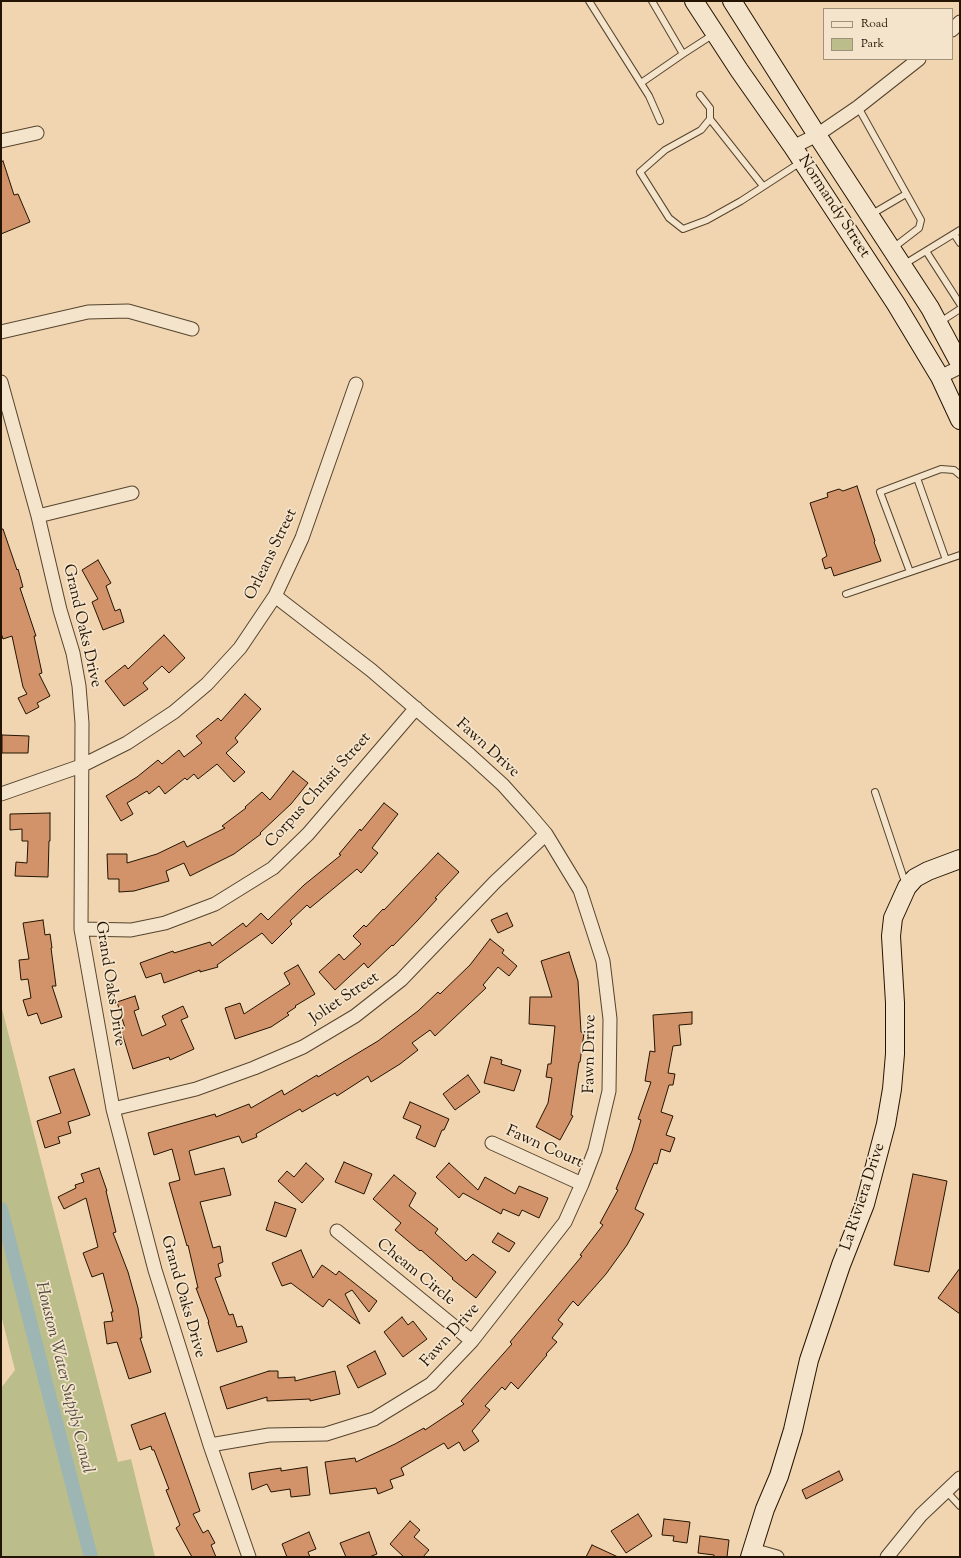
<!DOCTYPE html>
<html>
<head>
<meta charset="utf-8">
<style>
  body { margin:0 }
  #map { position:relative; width:961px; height:1558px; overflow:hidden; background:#f0d5b0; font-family:"Sorts Mill Goudy",serif }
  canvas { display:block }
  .frame { position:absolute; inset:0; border:2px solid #231401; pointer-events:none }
  .legend { position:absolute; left:823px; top:8px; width:130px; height:52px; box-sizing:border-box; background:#f5e4cc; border:1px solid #a1917b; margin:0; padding:5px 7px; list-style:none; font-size:12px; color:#231401 }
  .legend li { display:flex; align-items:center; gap:8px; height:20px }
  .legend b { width:20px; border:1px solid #a1917b }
</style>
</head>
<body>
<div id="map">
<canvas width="961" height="1558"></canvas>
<div class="frame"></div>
<ul class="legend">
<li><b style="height:5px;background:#f5e4cc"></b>Road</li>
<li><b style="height:11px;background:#bbbd8a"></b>Park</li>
</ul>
</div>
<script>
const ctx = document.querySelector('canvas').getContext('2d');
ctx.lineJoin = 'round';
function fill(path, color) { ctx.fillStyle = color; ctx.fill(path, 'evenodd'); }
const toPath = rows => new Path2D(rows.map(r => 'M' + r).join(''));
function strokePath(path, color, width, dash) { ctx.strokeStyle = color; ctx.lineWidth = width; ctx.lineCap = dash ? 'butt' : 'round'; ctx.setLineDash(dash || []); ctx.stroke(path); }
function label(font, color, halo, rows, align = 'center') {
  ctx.font = font + ' "Sorts Mill Goudy",serif'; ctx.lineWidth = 3.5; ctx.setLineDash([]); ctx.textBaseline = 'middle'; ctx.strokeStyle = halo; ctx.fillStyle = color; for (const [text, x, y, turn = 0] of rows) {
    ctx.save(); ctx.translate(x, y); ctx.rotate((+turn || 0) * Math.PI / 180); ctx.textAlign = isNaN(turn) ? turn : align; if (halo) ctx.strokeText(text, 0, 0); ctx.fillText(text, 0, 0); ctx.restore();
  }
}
fill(toPath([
  [1,1005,118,1462,131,1459,155,1557,1,1557,1,1388,15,1370,1,1315]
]), '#bbbd8a');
strokePath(toPath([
  [1,1209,91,1557]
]), '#9db6b4', 14);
const building = toPath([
  [3,161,14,195,18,194,30,222,1,234,1,162,3,161],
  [857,486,875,541,874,542,881,561,834,576,831,567,825,569,822,559,827,556,810,503,828,497,827,493,839,489,843,491,857,486],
  [1,529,3,529,17,570,18,569,23,587,20,588,36,636,34,636,42,673,39,674,50,696,37,703,39,707,26,714,18,698,27,694,23,687,12,636,3,639,1,633,1,529],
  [98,560,111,583,106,586,115,611,120,609,124,622,103,630,92,602,98,599,82,570,98,560],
  [164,635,185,658,169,673,162,666,143,683,148,689,124,706,105,681,125,665,128,669,164,635],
  [245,694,261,709,235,738,238,742,226,753,245,772,234,782,217,764,198,779,194,774,187,780,185,778,165,794,159,786,149,794,147,791,127,803,133,814,121,821,106,796,137,777,158,760,162,764,179,750,184,757,202,743,196,736,218,718,221,721,245,694],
  [2,735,29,736,28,753,2,753,2,735],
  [293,771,308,783,291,804,260,833,261,834,234,854,190,876,184,863,166,871,169,881,134,891,119,892,119,879,108,879,107,854,127,854,127,863,157,854,184,841,187,847,225,828,222,826,246,808,245,807,262,792,270,800,293,771],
  [384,803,398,814,372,848,378,853,361,873,357,869,310,908,307,905,290,921,292,924,272,944,262,933,217,965,218,967,200,972,200,970,164,983,161,973,146,978,140,963,173,951,174,953,210,942,212,946,243,923,246,927,261,913,268,920,304,885,341,855,339,854,360,829,361,831,384,803],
  [50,813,50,841,49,841,48,877,15,876,16,862,27,863,28,841,22,841,22,829,10,830,10,814,50,813],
  [438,853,459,872,435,898,437,899,418,920,393,946,392,945,368,968,364,963,335,990,319,972,339,954,344,960,361,944,353,936,364,925,366,927,383,909,384,910,438,853],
  [507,913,513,926,498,933,491,920,507,913],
  [43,920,45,935,50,934,52,948,51,948,56,986,52,986,62,1017,41,1024,37,1013,28,1016,23,1000,31,998,28,979,21,980,19,960,29,959,23,923,43,920],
  [490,939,504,950,502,953,517,966,509,976,498,967,483,985,486,988,435,1036,430,1030,412,1043,418,1050,400,1064,371,1082,368,1076,337,1096,335,1093,302,1112,300,1109,256,1134,257,1137,242,1143,239,1136,189,1151,195,1175,224,1168,231,1195,200,1202,213,1248,220,1246,223,1262,218,1264,221,1276,215,1278,229,1315,233,1314,237,1327,242,1326,247,1342,217,1352,208,1322,209,1322,196,1288,198,1288,188,1245,187,1246,169,1183,180,1180,172,1149,154,1155,148,1133,215,1114,216,1117,249,1104,251,1108,282,1090,284,1095,317,1075,318,1077,378,1041,418,1011,438,992,440,994,470,965,490,939],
  [569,952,578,981,581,1032,584,1033,580,1062,579,1062,571,1115,573,1116,560,1140,536,1127,548,1103,552,1078,546,1077,548,1064,551,1064,555,1026,529,1024,530,997,552,997,541,961,569,952],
  [298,965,315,994,295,1006,296,1007,287,1013,289,1015,271,1027,235,1039,225,1008,240,1003,244,1014,290,984,284,973,298,965],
  [135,996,139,1009,134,1011,142,1036,166,1025,162,1016,183,1006,188,1017,181,1020,194,1049,170,1060,169,1057,133,1069,121,1030,125,1028,117,1002,135,996],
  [692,1012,692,1024,679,1025,681,1045,673,1046,668,1073,675,1074,673,1085,669,1085,661,1112,673,1116,666,1135,675,1138,670,1152,661,1149,657,1164,654,1163,635,1209,644,1214,627,1245,606,1274,578,1306,573,1301,558,1320,563,1324,552,1338,557,1342,546,1354,547,1355,518,1389,511,1382,505,1390,502,1387,485,1406,490,1410,472,1431,479,1441,464,1451,459,1442,448,1449,444,1443,401,1468,404,1475,390,1480,393,1488,378,1494,376,1488,330,1494,325,1462,355,1458,356,1462,395,1444,424,1428,425,1430,464,1404,461,1401,512,1344,510,1342,582,1256,580,1255,603,1225,600,1223,618,1190,616,1189,632,1151,641,1120,638,1119,651,1082,645,1081,650,1051,655,1052,653,1015,692,1012],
  [491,1057,502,1060,501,1064,521,1070,514,1091,484,1083,491,1057],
  [74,1069,90,1115,68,1122,71,1133,58,1137,60,1143,45,1148,37,1121,61,1113,49,1077,74,1069],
  [468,1075,480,1092,455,1110,443,1094,468,1075],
  [410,1102,449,1119,444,1130,442,1130,435,1147,416,1138,421,1126,403,1118,410,1102],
  [344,1162,372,1174,364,1194,335,1182,344,1162],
  [306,1163,324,1179,302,1203,278,1181,287,1171,294,1177,306,1163],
  [449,1163,478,1190,485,1177,515,1194,519,1186,548,1198,539,1218,522,1210,519,1216,503,1209,501,1214,463,1193,459,1198,436,1177,449,1163],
  [99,1168,107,1191,106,1191,116,1232,113,1233,128,1272,138,1308,142,1338,140,1338,151,1372,129,1379,117,1342,107,1344,104,1322,113,1321,111,1312,113,1312,103,1273,92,1277,83,1253,98,1247,86,1198,64,1209,58,1197,76,1188,75,1185,84,1182,81,1174,99,1168],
  [913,1174,947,1181,929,1272,894,1265,913,1174],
  [394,1175,416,1193,409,1206,438,1229,435,1233,466,1261,473,1254,496,1272,476,1298,452,1279,453,1278,421,1250,420,1251,395,1230,401,1223,373,1199,394,1175],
  [275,1202,296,1209,286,1237,266,1230,275,1202],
  [498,1233,515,1243,509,1252,492,1242,498,1233],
  [301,1250,313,1278,322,1265,336,1275,339,1271,377,1301,369,1312,352,1290,345,1294,360,1324,329,1299,323,1307,291,1283,282,1286,272,1263,301,1250],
  [960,1268,960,1314,938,1298,960,1268],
  [402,1317,408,1325,413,1321,427,1339,403,1357,384,1332,402,1317],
  [375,1351,386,1374,358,1388,347,1366,375,1351],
  [269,1371,278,1371,278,1378,295,1377,295,1381,335,1371,340,1394,310,1401,310,1399,267,1401,267,1397,227,1409,220,1387,269,1371],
  [165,1413,200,1511,193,1514,203,1533,208,1530,215,1543,211,1545,216,1557,192,1557,176,1528,180,1525,166,1490,169,1489,154,1450,152,1450,151,1446,140,1450,131,1425,165,1413],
  [307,1467,310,1495,291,1497,290,1489,271,1492,267,1484,252,1490,249,1473,281,1468,281,1471,307,1467],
  [839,1471,843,1480,806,1499,802,1490,839,1471],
  [638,1514,652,1536,626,1553,611,1531,638,1514],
  [664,1519,690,1522,687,1543,673,1541,674,1536,662,1535,664,1519],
  [410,1521,420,1530,414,1537,429,1550,423,1557,404,1557,390,1544,410,1521],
  [309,1532,316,1549,308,1552,310,1557,287,1557,282,1544,309,1532],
  [369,1532,377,1554,369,1557,346,1557,340,1543,369,1532],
  [700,1536,729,1540,727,1557,714,1557,714,1555,698,1553,700,1536],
  [592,1545,618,1557,586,1557,592,1545]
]);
fill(building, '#d2936a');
strokePath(building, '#231401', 1);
const lane = toPath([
  [589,1,649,96,660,121],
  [652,1,683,54,714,34],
  [641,83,683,54],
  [700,95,710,108,710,119,701,130,665,150,640,172,669,218,683,229,707,220,741,201,801,162],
  [858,107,921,220,919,228,893,248],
  [710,119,763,186],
  [872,214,906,194],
  [954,234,960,243],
  [926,251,960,304],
  [903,265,960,230],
  [940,322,960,309],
  [917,478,946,560],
  [910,572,880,492,941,469,954,470,960,475],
  [846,594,960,555],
  [875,792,906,885],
  [946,1491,960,1506]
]);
const street = toPath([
  [952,30,960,22],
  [1,141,37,133],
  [793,147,817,135,858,107,919,59],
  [1,332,88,312,128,311,192,329],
  [940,377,960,367],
  [1,382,38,516,60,610,73,653,79,686,82,723,81,929,113,1109,155,1270,210,1445,249,1557],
  [38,516,132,493],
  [1,794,81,766,127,743,174,712,207,684,240,648,275,596,302,538,356,384],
  [81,929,131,930,165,923,215,904,273,868,308,834,416,708],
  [113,1109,196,1089,254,1068,303,1047,355,1016,401,980,495,882,546,834],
  [492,1143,582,1184],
  [337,1231,472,1341],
  [210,1445,269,1435,326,1434,374,1419,431,1384,472,1341,565,1222,582,1184,595,1150,609,1091,610,1019,603,961,580,890,546,834,529,814,503,785,470,755,371,670,275,596],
  [752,1550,777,1557],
  [887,1557,921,1515,960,1478]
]);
const secondary = toPath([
  [694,1,739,70,793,147,896,304,940,377,960,420],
  [732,1,817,135,930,308,960,364],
  [750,1557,765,1509,779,1476,793,1430,809,1360,841,1265,865,1204,886,1124,892,1089,895,1054,895,1003,891,936,893,918,907,887,915,878,928,871,960,859]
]);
strokePath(lane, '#56442d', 8);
strokePath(street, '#56442d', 15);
strokePath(secondary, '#231401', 20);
strokePath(lane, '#f5e4cc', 6);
strokePath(street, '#f5e4cc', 13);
strokePath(secondary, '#f5e4cc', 18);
label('16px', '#231401', '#f5e4cc', [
  ["Normandy Street",833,207,57],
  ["Orleans Street",272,555,-64],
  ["Grand Oaks Drive",81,626,77],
  ["Fawn Drive",487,749,42],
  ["Corpus Christi Street",319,791,-48],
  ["Grand Oaks Drive",109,984,81],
  ["Joliet Street",345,999,-34],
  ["Fawn Drive",591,1054,-89],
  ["Fawn Court",544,1148,24],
  ["La Riviera Drive",864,1197,-72],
  ["Cheam Circle",415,1273,39],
  ["Grand Oaks Drive",182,1297,74],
  ["Fawn Drive",451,1336,-48]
]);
label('italic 17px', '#4e4d40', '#f5e4cc', [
  ["Houston Water Supply Canal",63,1378,76]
]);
</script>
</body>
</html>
